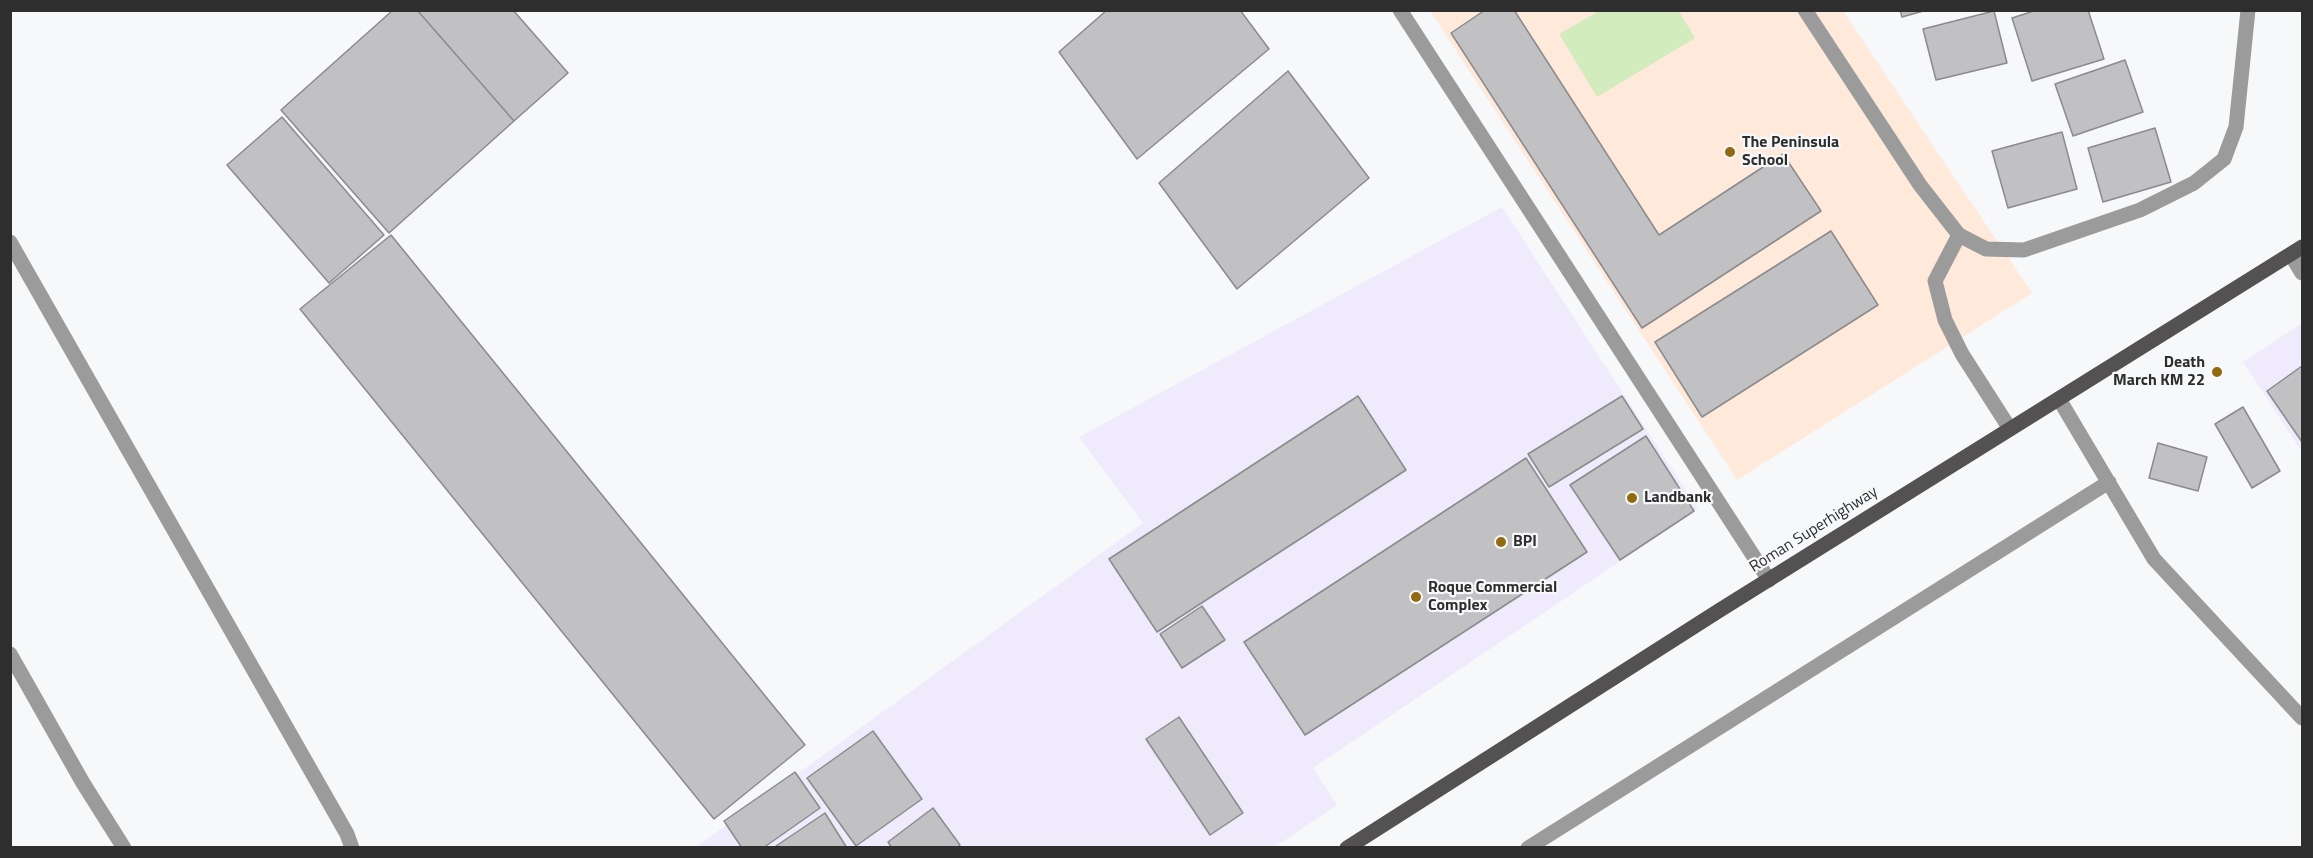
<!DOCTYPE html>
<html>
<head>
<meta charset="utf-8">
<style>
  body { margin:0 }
  #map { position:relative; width:2313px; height:858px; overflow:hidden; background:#f7f8f9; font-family:"Titillium Web",sans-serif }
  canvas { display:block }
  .frame { position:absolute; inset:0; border:12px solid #2e2e2f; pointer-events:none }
</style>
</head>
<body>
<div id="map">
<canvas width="2313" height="858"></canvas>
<div class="frame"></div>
</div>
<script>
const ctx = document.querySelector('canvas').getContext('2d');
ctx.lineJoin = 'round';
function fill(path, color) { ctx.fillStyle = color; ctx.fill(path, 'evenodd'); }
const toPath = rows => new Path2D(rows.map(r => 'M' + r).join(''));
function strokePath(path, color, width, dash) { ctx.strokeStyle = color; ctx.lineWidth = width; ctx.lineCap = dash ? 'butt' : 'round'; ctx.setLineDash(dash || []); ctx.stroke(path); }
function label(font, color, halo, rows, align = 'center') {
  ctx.font = font + ' "Titillium Web",sans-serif'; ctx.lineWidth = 4.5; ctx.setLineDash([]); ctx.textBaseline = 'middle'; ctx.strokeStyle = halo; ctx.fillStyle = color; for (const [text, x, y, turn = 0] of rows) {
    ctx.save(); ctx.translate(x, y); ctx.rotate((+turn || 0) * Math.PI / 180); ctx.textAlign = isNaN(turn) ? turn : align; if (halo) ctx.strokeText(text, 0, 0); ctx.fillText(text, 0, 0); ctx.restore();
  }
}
fill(toPath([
  [1502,207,1698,509,1313,768,1337,805,1275,847,695,848,1143,523,1079,437],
  [2302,323,2302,452,2243,362]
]), '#f0ebfc');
fill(toPath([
  [1430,11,1843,11,2032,293,1737,480]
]), '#fee9db');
fill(toPath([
  [1679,11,1695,38,1597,97,1559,34,1599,11]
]), '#d3ecbe');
const building = toPath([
  [393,10,417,10,514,121,389,233,281,110,393,10],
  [417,10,513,10,568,73,514,121,417,10],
  [1107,10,1240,10,1269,49,1137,159,1059,52,1107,10],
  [1485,10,1514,10,1659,235,1783,154,1821,211,1642,328,1451,33,1485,10],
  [1900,10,1927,10,1902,17,1900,10],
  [2037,10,2088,10,2104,59,2032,81,2012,18,2037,10],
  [1994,11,2007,63,1936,80,1923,29,1994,11],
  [2125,60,2143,112,2073,136,2055,84,2125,60],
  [1288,71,1369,178,1237,289,1159,183,1288,71],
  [282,117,384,235,329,283,227,165,282,117],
  [2155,128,2171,182,2103,202,2088,148,2155,128],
  [2062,132,2077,189,2008,208,1992,151,2062,132],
  [1831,231,1878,305,1702,417,1655,342,1831,231],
  [391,235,805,745,714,819,300,309,391,235],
  [2302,366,2302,442,2267,391,2302,366],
  [1358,396,1406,470,1157,632,1109,559,1358,396],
  [1622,396,1643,429,1549,487,1528,454,1622,396],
  [2243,407,2280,471,2252,488,2215,424,2243,407],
  [1646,436,1694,511,1620,560,1570,485,1646,436],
  [2158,443,2207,457,2198,491,2149,478,2158,443],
  [1526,458,1587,552,1305,735,1244,642,1526,458],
  [1202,606,1225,640,1182,668,1160,634,1202,606],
  [1179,717,1243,813,1210,835,1146,739,1179,717],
  [873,731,922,799,856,846,807,778,873,731],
  [795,772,820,808,763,848,742,848,724,821,795,772],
  [933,808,960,845,956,848,892,848,888,842,933,808],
  [825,813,847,848,773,848,825,813]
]);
fill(building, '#c1c0c2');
strokePath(building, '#8b8a8c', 1.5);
strokePath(toPath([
  [1959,235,1935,281,1945,320,1962,354,2010,429],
  [10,242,347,834,352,848],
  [2291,255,2302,273],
  [2059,399,2154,559,2302,718],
  [10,654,83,783,124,848],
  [1528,848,2109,482]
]), '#9c9b9b', 15);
strokePath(toPath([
  [1400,10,1769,580],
  [1805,10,1920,185,1959,235,1986,249,2024,250,2140,210,2194,183,2224,159,2236,127,2248,10]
]), '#9c9b9b', 15);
strokePath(toPath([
  [1347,848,1720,610,2302,247]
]), '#535151', 15);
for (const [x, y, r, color] of [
  [1730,152,6,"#916a11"],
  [2217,372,6,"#916a11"],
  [1632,498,6,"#916a11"],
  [1501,542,6,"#916a11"],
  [1416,597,6,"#916a11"]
]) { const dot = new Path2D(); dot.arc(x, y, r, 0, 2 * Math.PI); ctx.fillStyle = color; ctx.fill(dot); strokePath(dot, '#f7f8f9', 2); }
label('bold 16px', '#2e2e2f', '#f7f8f9', [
  ["The Peninsula",1742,143],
  ["School",1742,161],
  ["Death",2205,363,"right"],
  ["March KM 22",2205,381,"right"],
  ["Landbank",1644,498],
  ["BPI",1513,542],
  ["Roque Commercial",1428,588],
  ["Complex",1428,606]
], 'left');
label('16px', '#2e2e2f', '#f7f8f9', [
  ["Roman Superhighway",1814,530,-32]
]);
</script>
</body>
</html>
